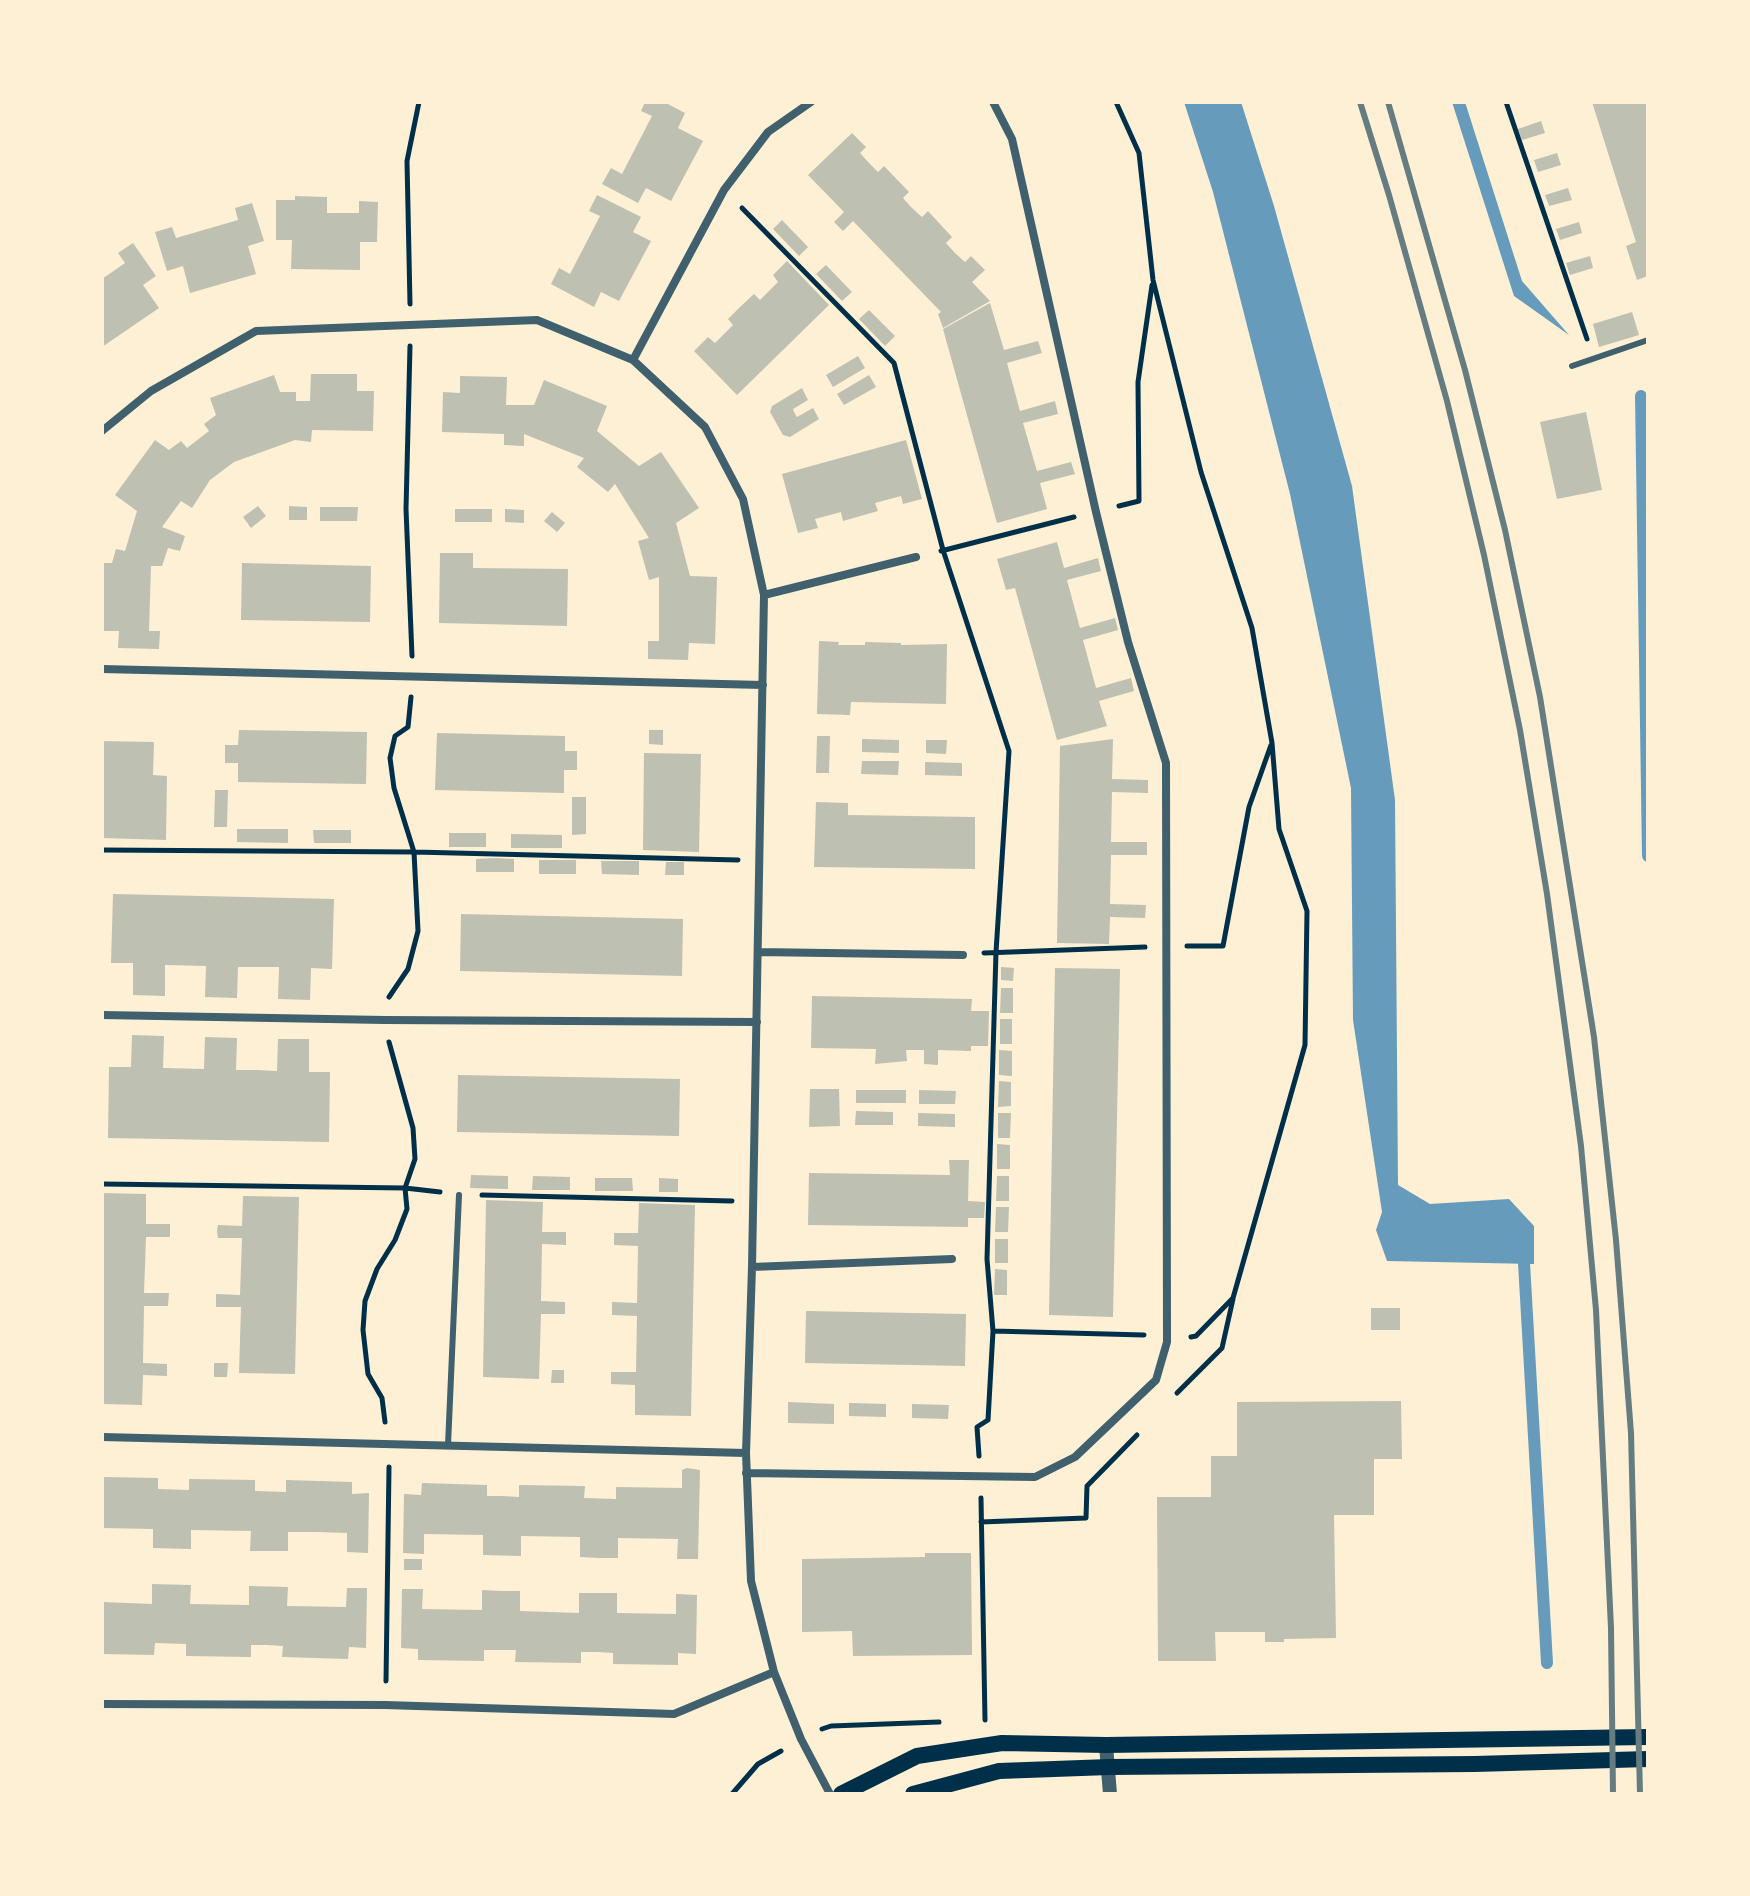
<!DOCTYPE html>
<html>
<head>
<meta charset="utf-8">
<style>
  body { margin:0 }
  #map { position:relative; width:1750px; height:1896px; overflow:hidden; background:#fdf0d5; font-family:Helvetica,sans-serif }
  canvas { display:block }
  .frame { position:absolute; inset:0; border:104px solid #fdf0d5; pointer-events:none }
</style>
</head>
<body>
<div id="map">
<canvas width="1750" height="1896"></canvas>
<div class="frame"></div>
</div>
<script>
const ctx = document.querySelector('canvas').getContext('2d');
ctx.lineJoin = 'round';
function fill(path, color) { ctx.fillStyle = color; ctx.fill(path, 'evenodd'); }
const toPath = rows => new Path2D(rows.map(r => 'M' + r).join(''));
function strokePath(path, color, width, dash) { ctx.strokeStyle = color; ctx.lineWidth = width; ctx.lineCap = dash ? 'butt' : 'round'; ctx.setLineDash(dash || []); ctx.stroke(path); }
fill(toPath([
  [1184,102,1241,102,1274,206,1352,486,1395,800,1398,1185,1430,1204,1509,1199,1534,1226,1534,1264,1387,1261,1376,1230,1382,1212,1353,1020,1351,788,1290,494,1213,192],
  [1452,102,1465,102,1522,281,1569,335,1514,296]
]), '#669bbc');
strokePath(toPath([
  [1641,396,1648,856],
  [1524,1263,1547,1663]
]), '#669bbc', 12);
fill(toPath([
  [645,102,664,102,685,113,678,128,703,141,671,201,646,188,638,203,602,184,611,168,622,174,652,116,641,111],
  [1592,102,1648,102,1648,276,1637,280,1626,246,1636,242],
  [1541,121,1545,133,1522,140,1518,129],
  [852,133,866,147,860,153,869,163,878,172,884,166,909,192,903,198,912,208,922,217,928,211,952,237,946,243,955,253,965,262,971,256,985,270,972,282,990,301,943,328,938,314,941,312,853,221,843,231,834,222,844,212,808,175],
  [1557,153,1561,165,1538,172,1534,160],
  [1568,188,1572,200,1549,206,1545,195],
  [597,195,641,217,633,232,651,241,619,301,601,292,594,307,551,284,559,268,570,274,600,216,589,211],
  [295,196,327,197,327,213,359,213,359,201,378,202,377,242,360,242,360,270,291,269,292,240,276,240,276,200,295,200],
  [252,203,264,241,248,246,256,274,190,293,183,266,167,271,155,232,172,227,176,238,238,220,235,208],
  [782,220,808,247,799,256,773,229],
  [1579,222,1582,233,1560,240,1556,229],
  [133,243,156,276,143,285,159,308,102,347,102,279,125,263,118,253],
  [1590,256,1593,268,1570,275,1566,263],
  [787,261,829,305,737,395,694,351,708,337,715,343,733,325,728,319,741,306,754,294,760,300,778,282,773,275],
  [826,265,852,292,842,301,816,274],
  [990,303,1004,350,1038,341,1042,353,1007,363,1020,411,1055,401,1058,414,1023,423,1037,471,1071,462,1075,474,1040,483,1047,509,997,523,943,329],
  [869,310,895,336,885,346,859,319],
  [1632,312,1639,335,1599,347,1593,324],
  [858,356,865,368,833,387,826,375],
  [311,374,357,374,357,391,374,391,373,431,312,430,311,442,295,440,234,462,210,480,192,508,181,501,162,527,185,536,180,551,168,548,162,566,151,566,149,631,160,631,159,649,118,648,119,631,102,631,102,563,112,563,116,549,125,551,137,511,115,495,155,440,169,450,181,441,187,448,209,431,204,424,216,415,210,398,274,375,280,392,296,392,296,401,310,401],
  [869,375,876,387,844,405,837,394],
  [460,376,507,377,506,405,534,405,544,380,607,406,597,431,639,466,661,452,699,508,676,523,690,576,717,577,715,644,689,643,688,660,648,659,648,641,659,641,659,577,649,580,638,541,649,538,615,484,608,492,577,467,584,458,524,434,524,446,504,445,504,434,442,432,443,392,460,393],
  [802,388,808,400,793,409,795,414,797,417,813,408,819,419,790,437,783,435,770,412,772,406],
  [1586,412,1602,490,1557,499,1540,422],
  [906,440,922,499,903,504,901,496,875,503,878,511,843,521,841,512,815,519,818,528,798,533,782,474],
  [258,506,266,516,251,528,243,517],
  [289,506,307,507,307,520,289,520],
  [320,507,358,507,357,521,320,521],
  [455,509,492,509,492,522,455,522],
  [505,509,524,510,524,523,505,522],
  [552,512,565,523,557,532,544,521],
  [1057,542,1064,568,1098,558,1101,571,1067,580,1080,628,1115,618,1118,630,1083,640,1096,688,1131,678,1134,691,1099,701,1107,726,1057,740,1015,588,1006,590,997,559],
  [440,553,473,553,473,568,568,569,567,626,439,623],
  [242,563,371,566,370,622,241,620],
  [819,641,839,642,838,645,865,645,865,642,901,643,901,645,947,644,946,704,851,702,850,715,817,714],
  [239,730,367,732,366,784,238,782,238,763,225,763,225,745,238,745],
  [649,730,663,730,663,745,649,744],
  [437,733,565,736,565,751,577,751,577,770,564,770,564,793,435,790],
  [817,736,830,736,829,773,816,773],
  [862,739,899,740,899,753,862,752],
  [1113,739,1112,779,1148,780,1148,793,1112,792,1111,842,1147,842,1147,855,1111,855,1110,904,1146,905,1145,918,1110,917,1109,944,1057,943,1060,746],
  [926,740,947,740,946,754,926,753],
  [102,741,154,742,153,775,167,776,166,840,102,838],
  [644,753,701,754,699,852,643,850],
  [862,761,899,761,898,775,861,774],
  [925,762,962,763,962,776,925,775],
  [215,790,228,790,227,827,214,827],
  [572,797,586,797,586,834,572,835],
  [816,802,848,803,848,815,975,817,975,869,814,867],
  [237,829,288,829,288,843,237,842],
  [313,830,351,830,351,843,314,843],
  [449,833,486,833,486,847,449,847],
  [511,834,562,835,562,848,511,848],
  [495,858,514,859,514,872,476,872,476,859],
  [539,860,576,860,576,874,539,874],
  [601,861,639,861,639,875,602,874],
  [666,862,684,862,684,875,665,875],
  [113,894,334,899,332,969,311,968,310,1000,278,999,279,967,238,967,237,998,205,997,206,966,165,965,165,996,133,995,133,963,111,963],
  [461,914,683,919,682,976,460,971],
  [1001,967,1014,968,1013,981,1001,980],
  [1055,968,1120,969,1113,1317,1049,1315],
  [1001,988,1013,988,1013,1013,1000,1013],
  [812,996,972,999,971,1011,989,1011,988,1046,971,1046,971,1051,938,1050,938,1065,924,1064,924,1050,906,1050,907,1061,875,1064,876,1049,811,1048],
  [1000,1019,1012,1019,1012,1044,1000,1044],
  [132,1035,164,1036,163,1068,204,1069,205,1037,237,1038,236,1070,257,1070,277,1071,278,1039,309,1039,309,1072,330,1072,329,1142,108,1138,109,1067,131,1067],
  [999,1050,1012,1051,1012,1076,999,1075],
  [458,1075,680,1079,679,1136,457,1132],
  [999,1081,1011,1082,1011,1106,998,1107],
  [810,1089,839,1089,840,1126,809,1127],
  [856,1090,906,1090,906,1103,856,1103],
  [919,1090,956,1091,955,1104,919,1104],
  [856,1111,893,1112,893,1125,855,1125],
  [918,1113,955,1114,955,1127,918,1126],
  [998,1113,1011,1113,1010,1138,998,1138],
  [997,1144,1010,1145,1010,1169,997,1169],
  [949,1160,969,1160,968,1201,985,1202,984,1218,968,1218,968,1227,808,1225,809,1173,950,1175],
  [471,1175,508,1176,508,1189,470,1188],
  [533,1176,570,1177,570,1190,532,1190],
  [997,1176,1009,1176,1009,1201,996,1201],
  [595,1178,632,1178,633,1191,595,1191],
  [659,1178,678,1179,678,1192,659,1192],
  [102,1193,146,1194,146,1224,170,1224,170,1237,146,1237,144,1293,169,1293,168,1306,144,1306,143,1363,167,1364,167,1376,143,1375,142,1405,102,1404],
  [243,1196,299,1197,295,1374,239,1373,241,1307,216,1307,216,1294,240,1295,242,1238,218,1238,217,1231,218,1225,242,1226],
  [486,1200,543,1202,542,1232,566,1232,566,1245,542,1244,541,1301,565,1302,565,1314,541,1314,539,1379,483,1377],
  [639,1203,695,1205,691,1416,635,1415,635,1385,611,1384,611,1372,636,1372,637,1316,612,1315,612,1302,637,1303,638,1246,614,1245,614,1233,638,1233],
  [996,1207,1009,1207,1008,1232,995,1232],
  [995,1239,1008,1239,1008,1263,995,1263],
  [995,1269,1007,1270,1007,1295,994,1295],
  [1371,1308,1400,1308,1400,1330,1371,1330],
  [806,1311,966,1314,965,1366,805,1363],
  [214,1363,228,1363,227,1377,214,1377],
  [552,1370,564,1370,564,1383,551,1383],
  [1401,1401,1402,1459,1374,1459,1374,1515,1334,1515,1336,1638,1284,1639,1284,1642,1265,1642,1265,1632,1215,1632,1216,1661,1158,1661,1157,1497,1211,1497,1211,1456,1237,1456,1237,1402],
  [788,1402,834,1404,834,1424,788,1423],
  [849,1403,886,1404,886,1417,849,1416],
  [912,1404,949,1405,948,1419,912,1418],
  [687,1468,700,1470,698,1559,677,1559,678,1539,618,1538,618,1558,599,1558,580,1557,580,1537,521,1536,521,1556,483,1555,483,1535,424,1534,424,1554,403,1553,404,1494,421,1495,422,1483,487,1485,487,1496,503,1496,519,1497,519,1485,585,1486,584,1498,616,1499,616,1487,682,1488,682,1470],
  [102,1477,158,1478,158,1489,189,1490,189,1479,255,1480,255,1491,286,1492,286,1480,352,1482,352,1494,369,1493,368,1553,347,1552,347,1533,318,1532,288,1532,288,1551,250,1551,251,1531,191,1530,191,1549,153,1548,153,1529,102,1528],
  [925,1553,971,1553,972,1655,853,1656,852,1631,802,1632,802,1559,925,1557],
  [404,1559,422,1559,422,1570,404,1570],
  [152,1584,191,1585,190,1604,249,1605,249,1586,288,1587,287,1606,346,1607,347,1588,367,1588,366,1648,349,1647,348,1659,282,1657,283,1646,267,1645,251,1645,251,1657,186,1656,186,1644,155,1643,154,1655,102,1654,102,1602,152,1604],
  [402,1589,423,1589,422,1609,482,1610,482,1590,501,1591,520,1591,520,1611,579,1613,579,1593,617,1593,617,1613,676,1614,676,1594,697,1595,696,1654,678,1653,678,1665,613,1664,613,1653,597,1652,581,1652,581,1663,515,1662,516,1650,484,1650,484,1661,418,1660,418,1649,401,1648]
]), '#bec0b2');
strokePath(toPath([
  [1116,102,1139,153,1153,280,1201,472,1252,628,1272,743,1279,829,1307,911,1305,1045,1233,1298,1196,1336,1191,1337],
  [1506,102,1587,339],
  [742,208,894,363,943,550,1009,751,996,952,987,1259,993,1331,1144,1335],
  [410,304,407,161,419,102],
  [410,346,406,509,412,656],
  [1119,506,1139,501,1138,382,1152,285],
  [941,551,1074,517],
  [102,850,414,852,394,788,390,758,395,736,408,727,411,697],
  [1187,946,1223,946,1249,807,1271,745],
  [984,953,1145,947],
  [389,997,408,969,418,931,414,852,738,860],
  [389,1042,413,1128,415,1159,405,1188,440,1192],
  [102,1184,405,1188,407,1209,395,1240,377,1269,365,1301,363,1330,368,1374,382,1398,385,1422],
  [482,1195,732,1201],
  [1177,1393,1222,1348,1233,1299],
  [979,1456,977,1427,988,1420,993,1331],
  [981,1498,985,1720],
  [981,1522,1086,1518,1087,1486,1137,1435],
  [386,1681,389,1467],
  [822,1729,831,1726,939,1722],
  [732,1794,758,1764,781,1751]
]), '#003049', 5);
strokePath(toPath([
  [1572,366,1648,340],
  [448,1445,459,1195]
]), '#3f606c', 6);
strokePath(toPath([
  [633,360,724,190,768,132,811,102],
  [102,431,151,391,256,331,537,320,633,360,705,427,743,499,764,595,752,1267,746,1453,751,1581,774,1672,801,1739,830,1794],
  [764,595,916,557],
  [102,669,763,685],
  [758,952,963,955],
  [102,1015,385,1020,757,1022],
  [752,1267,952,1259],
  [102,1437,746,1453],
  [746,1473,1035,1477,1075,1457,1156,1380,1167,1342,1166,763,1128,642,1096,512,1012,139,993,102],
  [102,1704,385,1705,674,1714,774,1672]
]), '#3f606c', 8);
strokePath(toPath([
  [1106,1745,1110,1794]
]), '#3f606c', 14);
strokePath(toPath([
  [841,1794,917,1756,1002,1743,1106,1745,1648,1737],
  [913,1794,999,1771,1109,1767,1475,1764,1648,1759]
]), '#003049', 16);
strokePath(toPath([
  [1360,102,1389,195,1447,401,1484,555,1520,730,1547,894,1581,1146,1596,1310,1611,1628,1613,1794],
  [1388,102,1465,370,1505,530,1540,697,1594,1037,1616,1240,1631,1433,1640,1794]
]), '#657d81', 6);
</script>
</body>
</html>
